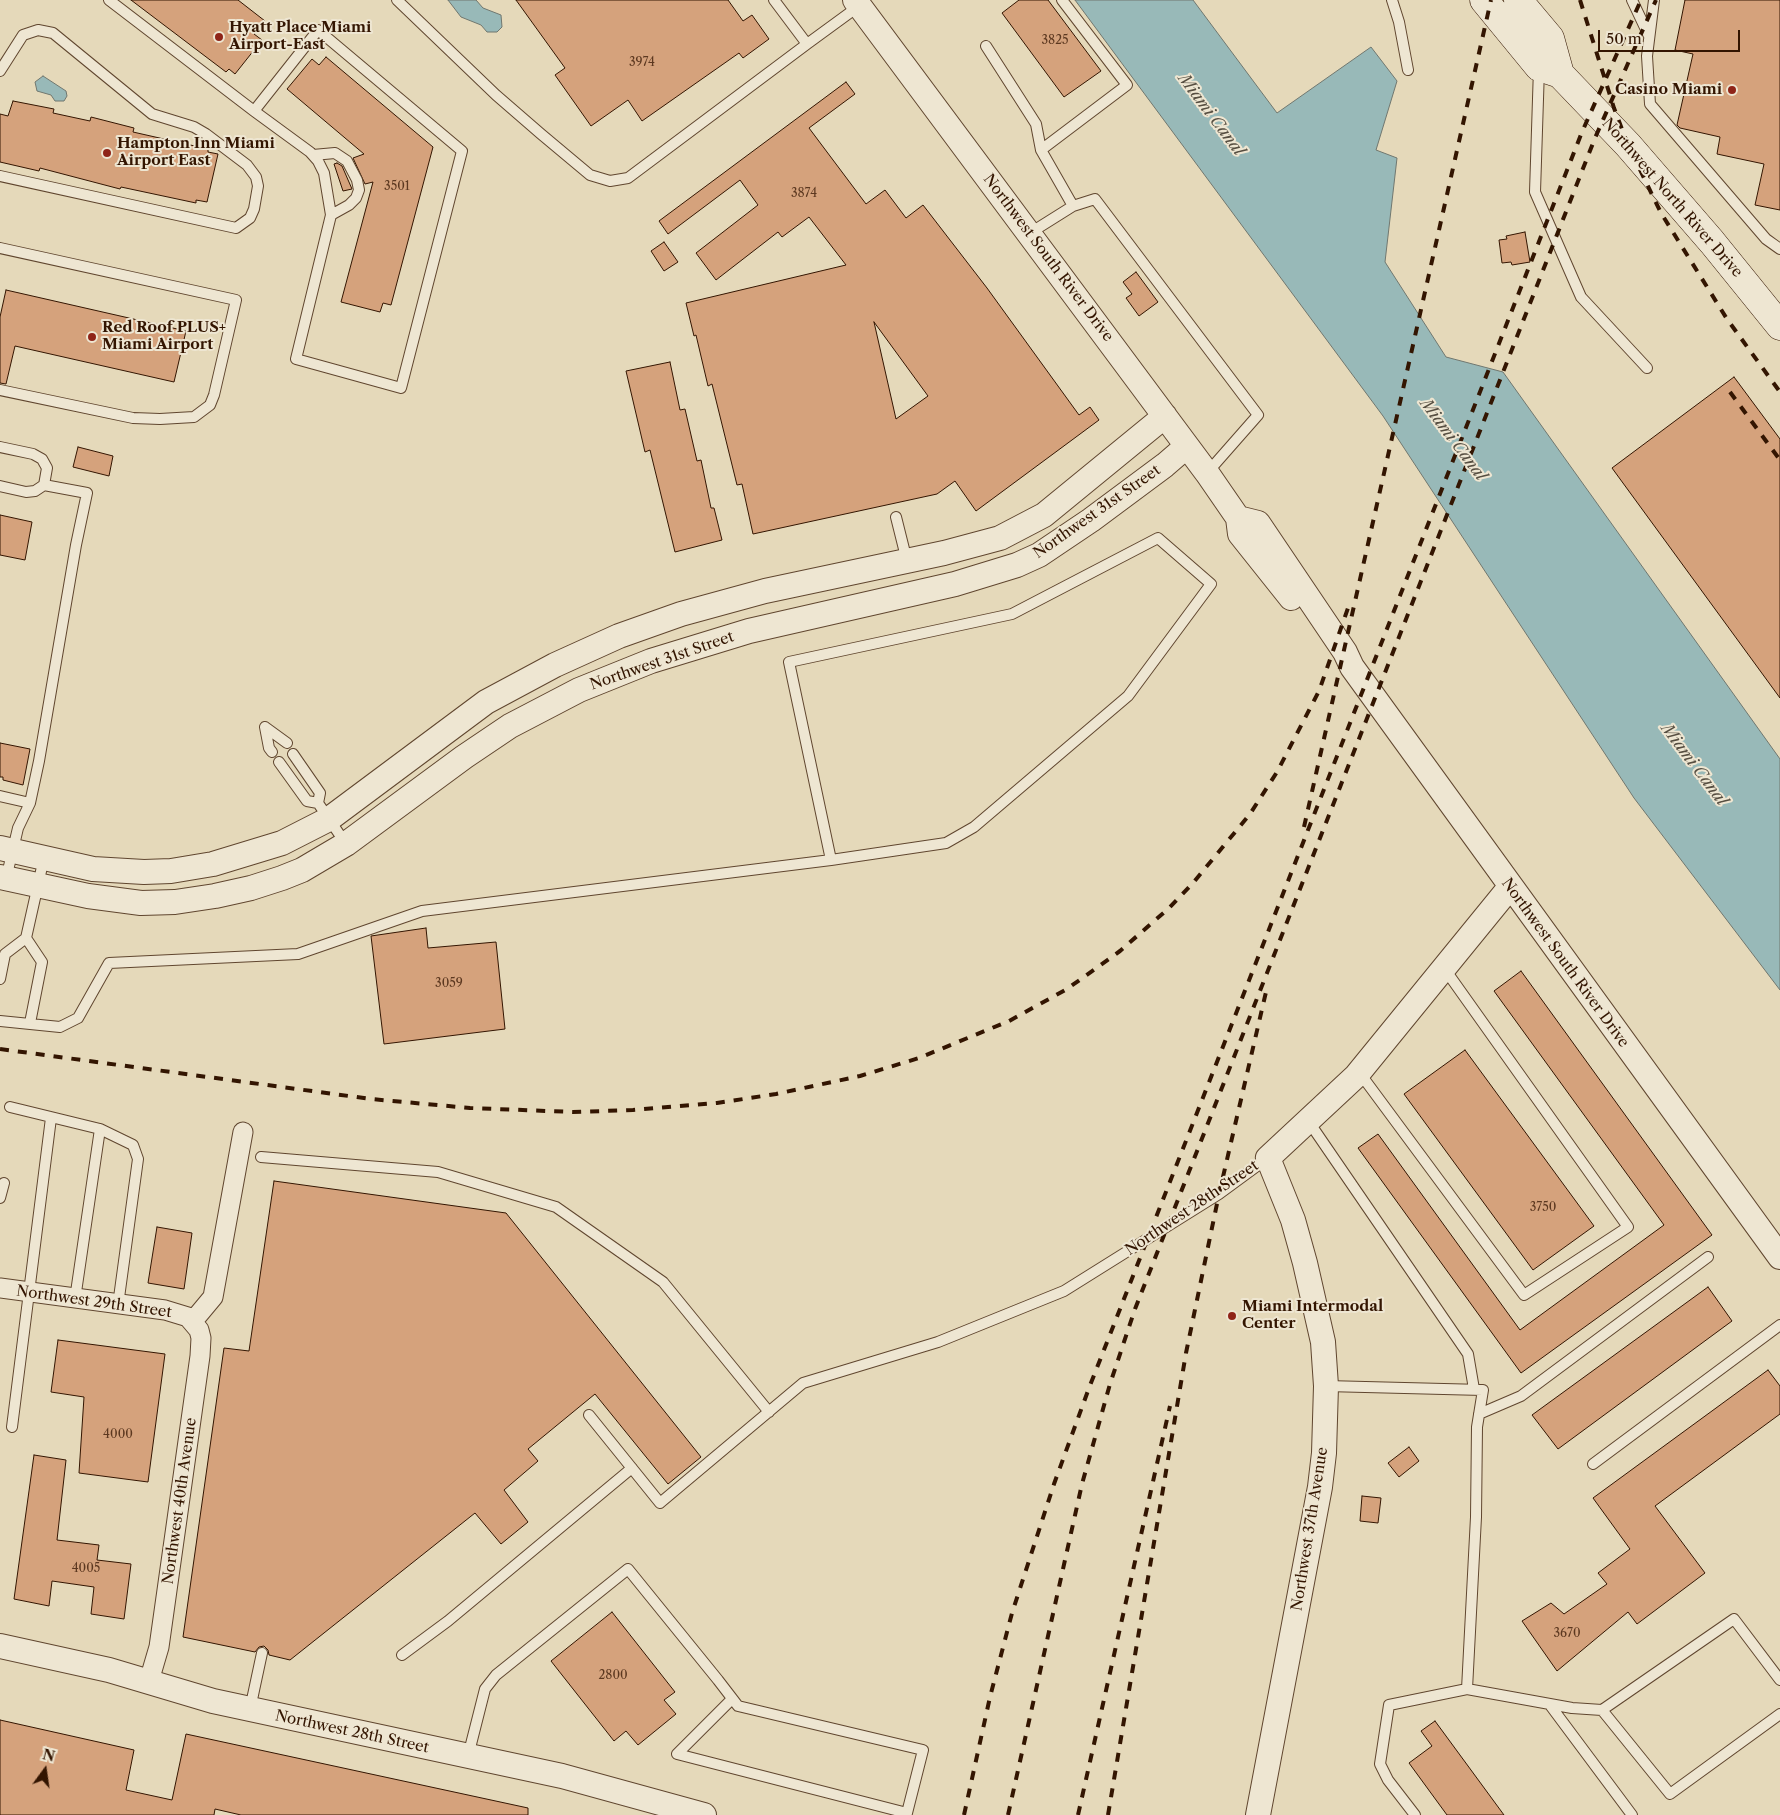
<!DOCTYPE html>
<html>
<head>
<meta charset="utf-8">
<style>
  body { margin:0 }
  #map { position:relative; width:1780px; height:1815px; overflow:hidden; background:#e5d9ba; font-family:"Libre Caslon Text",serif }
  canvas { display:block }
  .north { position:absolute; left:20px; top:1745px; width:50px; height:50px; -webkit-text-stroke:4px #eee6d2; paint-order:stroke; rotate:14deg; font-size:14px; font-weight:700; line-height:20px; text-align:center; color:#331501 }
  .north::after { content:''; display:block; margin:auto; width:18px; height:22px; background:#331501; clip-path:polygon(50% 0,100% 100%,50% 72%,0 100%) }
  .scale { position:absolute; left:1598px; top:30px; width:142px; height:22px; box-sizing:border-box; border:2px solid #331501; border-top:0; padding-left:6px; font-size:15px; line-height:18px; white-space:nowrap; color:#331501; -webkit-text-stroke:4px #eee6d2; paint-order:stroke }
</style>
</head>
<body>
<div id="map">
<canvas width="1780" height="1815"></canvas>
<div class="north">N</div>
<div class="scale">50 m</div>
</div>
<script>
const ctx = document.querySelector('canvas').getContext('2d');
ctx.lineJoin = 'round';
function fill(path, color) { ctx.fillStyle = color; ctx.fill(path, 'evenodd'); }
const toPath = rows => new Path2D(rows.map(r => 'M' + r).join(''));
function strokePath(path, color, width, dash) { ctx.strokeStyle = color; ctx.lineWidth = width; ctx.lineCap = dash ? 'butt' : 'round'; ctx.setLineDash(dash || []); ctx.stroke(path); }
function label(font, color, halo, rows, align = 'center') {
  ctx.font = font + ' "Libre Caslon Text",serif'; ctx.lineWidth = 4; ctx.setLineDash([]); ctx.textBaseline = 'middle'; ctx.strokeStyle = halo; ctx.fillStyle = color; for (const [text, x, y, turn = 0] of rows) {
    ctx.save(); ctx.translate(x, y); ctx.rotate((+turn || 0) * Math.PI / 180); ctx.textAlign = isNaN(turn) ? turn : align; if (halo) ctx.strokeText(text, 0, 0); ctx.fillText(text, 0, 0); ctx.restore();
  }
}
const water = toPath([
  [448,0,476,0,483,8,501,15,502,27,497,32,487,32,481,25,461,17,448,0],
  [1075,0,1193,0,1277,113,1371,47,1397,81,1376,150,1397,158,1385,262,1446,357,1503,372,1780,759,1780,990,1634,798,1383,416,1075,0],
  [43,76,66,91,67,96,64,101,55,101,51,95,37,91,35,82,43,76]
]);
fill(water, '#98b9b8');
strokePath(water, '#70776f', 1);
const building = toPath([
  [131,0,238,0,265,21,254,34,262,40,235,74,229,69,226,72,131,0],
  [516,0,728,0,743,21,752,15,769,39,743,58,739,53,642,121,628,100,591,126,555,75,565,68,516,0],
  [1019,0,1048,0,1101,71,1064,97,1002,13,1019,0],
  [1685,0,1780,0,1780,210,1755,205,1764,164,1717,154,1720,137,1680,128,1677,125,1693,54,1675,50,1685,0],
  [326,57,433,147,391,305,383,303,380,312,341,302,373,182,365,184,353,158,364,154,287,89,312,59,319,65,326,57],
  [846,82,855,94,809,128,866,204,885,190,906,218,923,205,987,288,1079,415,1090,407,1099,420,976,511,955,481,937,494,753,534,742,484,737,485,712,384,708,386,696,335,694,336,686,303,846,265,809,217,782,237,778,232,716,280,696,253,758,205,740,180,668,234,659,221,846,82],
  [874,322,928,396,896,419,874,322],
  [13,101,54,109,53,113,90,121,91,117,134,128,133,132,208,149,208,152,218,154,207,202,196,200,196,203,121,187,120,189,40,168,39,171,0,162,0,114,8,116,13,101],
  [337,163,342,166,352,189,343,191,334,164,337,163],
  [1525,232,1530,262,1512,265,1511,262,1502,263,1499,240,1507,239,1506,236,1525,232],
  [664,242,678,262,664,271,651,251,664,242],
  [1136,272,1158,302,1139,316,1126,298,1132,294,1123,282,1136,272],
  [6,290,186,331,174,382,15,346,6,384,0,383,0,317,6,290],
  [670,362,680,410,685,409,697,461,701,460,711,508,714,508,722,540,675,552,650,450,645,452,626,371,670,362],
  [1734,377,1780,439,1780,698,1612,468,1734,377],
  [78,447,113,456,109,476,73,467,78,447],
  [0,515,32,522,25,560,0,555,0,515],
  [0,743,30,749,23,785,3,780,3,777,0,777,0,743],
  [426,928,428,948,496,942,505,1029,384,1044,371,936,426,928],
  [1521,971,1712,1235,1521,1373,1358,1148,1378,1134,1520,1330,1664,1225,1494,991,1521,971],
  [1465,1050,1594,1226,1533,1270,1404,1094,1465,1050],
  [274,1181,506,1213,701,1457,668,1484,595,1394,528,1449,538,1461,504,1490,528,1522,501,1544,475,1513,290,1660,269,1655,268,1650,264,1646,259,1647,255,1652,183,1637,224,1348,249,1351,274,1181],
  [157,1227,192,1233,184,1289,148,1283,157,1227],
  [1708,1287,1732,1321,1558,1449,1532,1415,1708,1287],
  [58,1340,165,1354,148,1482,79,1473,84,1397,51,1392,58,1340],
  [1768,1370,1780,1386,1780,1414,1655,1506,1705,1573,1637,1624,1628,1612,1557,1671,1522,1621,1551,1603,1564,1614,1607,1584,1598,1573,1630,1549,1593,1498,1768,1370],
  [1409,1447,1419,1461,1399,1477,1388,1463,1409,1447],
  [34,1455,66,1460,57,1540,99,1545,97,1560,131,1564,124,1619,91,1614,94,1587,52,1581,49,1606,14,1599,34,1455],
  [1362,1496,1381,1498,1378,1523,1360,1521,1362,1496],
  [612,1612,675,1692,664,1700,676,1714,638,1745,626,1731,614,1741,551,1661,612,1612],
  [0,1720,134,1750,126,1790,172,1800,186,1734,528,1808,528,1815,241,1815,215,1809,214,1815,0,1815,0,1720],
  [1435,1721,1504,1815,1447,1815,1409,1763,1432,1746,1421,1731,1435,1721]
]);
fill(building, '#d5a27c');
strokePath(building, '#331501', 1);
const service = toPath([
  [109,0,254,111,310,152,318,161,324,173,331,215,296,359,401,388,462,151,318,30,254,111],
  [397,0,496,95,541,134,590,175,610,181,628,178,807,44,774,0],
  [1392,0,1399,22,1408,70],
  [1632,0,1649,36],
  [1654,0,1647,56,1650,104,1766,239,1780,249],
  [807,44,859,6],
  [986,46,1036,124,1041,150,1073,206],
  [1539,68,1535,192,1581,297,1647,368],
  [0,71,23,35,38,30,53,33,152,114,194,127,206,134,247,165,256,177,258,186,254,209,250,218,236,228,0,176],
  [1041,150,1127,85,1062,0],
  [313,155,335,153,347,161,357,180,359,190,356,198,349,205,331,215],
  [1030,233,1073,206,1095,199,1258,415,1207,473],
  [0,248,236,300,214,395,210,405,194,417,160,419,133,418,0,390],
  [0,447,33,454,42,459,47,468,44,485,87,493,76,545,39,761,30,803,18,828,6,879],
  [0,486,26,492,35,491,44,485],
  [896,517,907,561],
  [265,727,287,743],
  [265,727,269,748,272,752],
  [293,754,320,793,318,803],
  [279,762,307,801,318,803,346,844],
  [0,796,30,803],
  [26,938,42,962,30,1023],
  [0,979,5,954,26,938,44,858],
  [0,1021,60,1027,78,1018,109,963,298,954,422,911,831,860,946,843,974,827,1128,696,1211,584,1158,538,1012,614,789,662,831,860],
  [1359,1072,1524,1295,1628,1227,1444,968],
  [10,1107,100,1129,133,1145,138,1159,118,1305],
  [1309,1122,1468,1354,1474,1389],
  [261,1157,438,1172,556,1207,663,1282,769,1412],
  [0,1198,4,1183],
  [75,1299,100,1129],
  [1326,1386,1483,1390,1477,1427,1476,1517,1467,1689,1572,1708,1602,1710],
  [1479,1414,1521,1396,1708,1257],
  [589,1415,660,1503,803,1383,938,1342,1064,1291,1219,1194,1268,1158],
  [12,1427,51,1118],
  [1593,1464,1780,1325],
  [402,1655,448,1621,632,1468],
  [1780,1680,1734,1619,1602,1710,1670,1794,1780,1714],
  [1550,1705,1632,1815],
  [250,1709,262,1653],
  [468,1756,485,1689,496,1675,628,1569,718,1680,738,1706,923,1750,907,1813,677,1754,732,1699],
  [1415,1815,1388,1780,1380,1764,1389,1705,1467,1689]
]);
const minor = toPath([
  [0,1288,165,1310,188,1317,199,1330,201,1338,200,1356,159,1647,149,1681],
  [193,1321,213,1297,243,1132]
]);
const tertiary = toPath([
  [855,0,1207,473,1238,518,1240,534,1291,598],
  [1238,518,1258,523,1345,652,1352,667,1780,1257],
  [0,848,93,869,144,872,171,871,213,864,282,843,329,819,486,702,555,665,619,636,681,614,765,591,944,553,1000,538,1044,515,1165,416],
  [0,877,88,896,141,903,175,902,215,896,251,888,282,878,302,870,346,844,464,757,510,726,579,690,651,661,749,631,955,584,1017,565,1039,555,1091,520,1165,465,1187,446],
  [0,1646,109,1670,213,1701,562,1776,704,1815],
  [1258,1815,1320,1487,1324,1453,1326,1386,1323,1342,1305,1263,1293,1220,1268,1158,1356,1076,1510,887]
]);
const secondary = toPath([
  [1484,0,1539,67,1560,74,1628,145,1712,242,1780,326],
  [1518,0,1550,38,1560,74]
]);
strokePath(service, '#60462f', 12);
strokePath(minor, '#60462f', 21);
strokePath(tertiary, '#60462f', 26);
strokePath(secondary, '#331501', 29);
strokePath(service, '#eee6d2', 10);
strokePath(minor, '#eee6d2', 19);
strokePath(tertiary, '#eee6d2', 24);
strokePath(secondary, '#eee6d2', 28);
strokePath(toPath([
  [1580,0,1614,108,1628,145,1661,213,1727,319,1780,392],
  [1730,392,1780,460],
  [1304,827,1491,0],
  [0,1049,371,1099,470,1108,573,1112,633,1110,717,1103,776,1094,860,1076,919,1058,1009,1021,1067,989,1120,951,1169,908,1193,883,1250,814,1277,772,1319,691,1348,608],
  [964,1815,990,1697,1012,1613,1054,1484,1089,1388,1582,132,1641,0],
  [1008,1815,1082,1484,1110,1384,1135,1309,1595,138,1656,0],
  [1078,1815,1170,1406],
  [1108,1815,1186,1353,1219,1194,1266,992]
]), '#331501', 4, [9, 9]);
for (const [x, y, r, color] of [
  [219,37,5,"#8f2418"],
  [1732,90,5,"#8f2418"],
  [107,153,5,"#8f2418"],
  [92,337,5,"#8f2418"],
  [1232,1316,5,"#8f2418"]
]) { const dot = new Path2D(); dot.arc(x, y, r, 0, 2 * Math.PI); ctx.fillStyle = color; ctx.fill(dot); strokePath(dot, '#eee6d2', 2); }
label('12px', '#5c3820', null, [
  ["3825",1055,41],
  ["3974",642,63],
  ["3501",397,187],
  ["3874",804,194],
  ["3059",449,984],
  ["3750",1543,1208],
  ["4000",118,1435],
  ["4005",86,1569],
  ["3670",1567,1634],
  ["2800",613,1676]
]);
label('bold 15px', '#331501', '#eee6d2', [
  ["Hyatt Place Miami",229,28],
  ["Airport-East",229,45],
  ["Casino Miami",1722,90,"right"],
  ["Hampton Inn Miami",117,144],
  ["Airport East",117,161],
  ["Red Roof PLUS+",102,328],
  ["Miami Airport",102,345],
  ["Miami Intermodal",1242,1307],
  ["Center",1242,1324]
], 'left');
label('15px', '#331501', '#eee6d2', [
  ["Northwest North River Drive",1672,198,49],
  ["Northwest South River Drive",1048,258,53],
  ["Northwest 31st Street",1097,512,-35],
  ["Northwest 31st Street",662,661,-19],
  ["Northwest South River Drive",1565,963,54],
  ["Northwest 28th Street",1192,1208,-34],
  ["Northwest 29th Street",94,1302,8],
  ["Northwest 40th Avenue",180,1501,-82],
  ["Northwest 37th Avenue",1310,1529,-81],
  ["Northwest 28th Street",352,1732,12]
]);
label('italic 16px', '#564e41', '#eee6d2', [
  ["Miami Canal",1211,115,53],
  ["Miami Canal",1453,440,53],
  ["Miami Canal",1694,765,53]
]);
</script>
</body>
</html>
